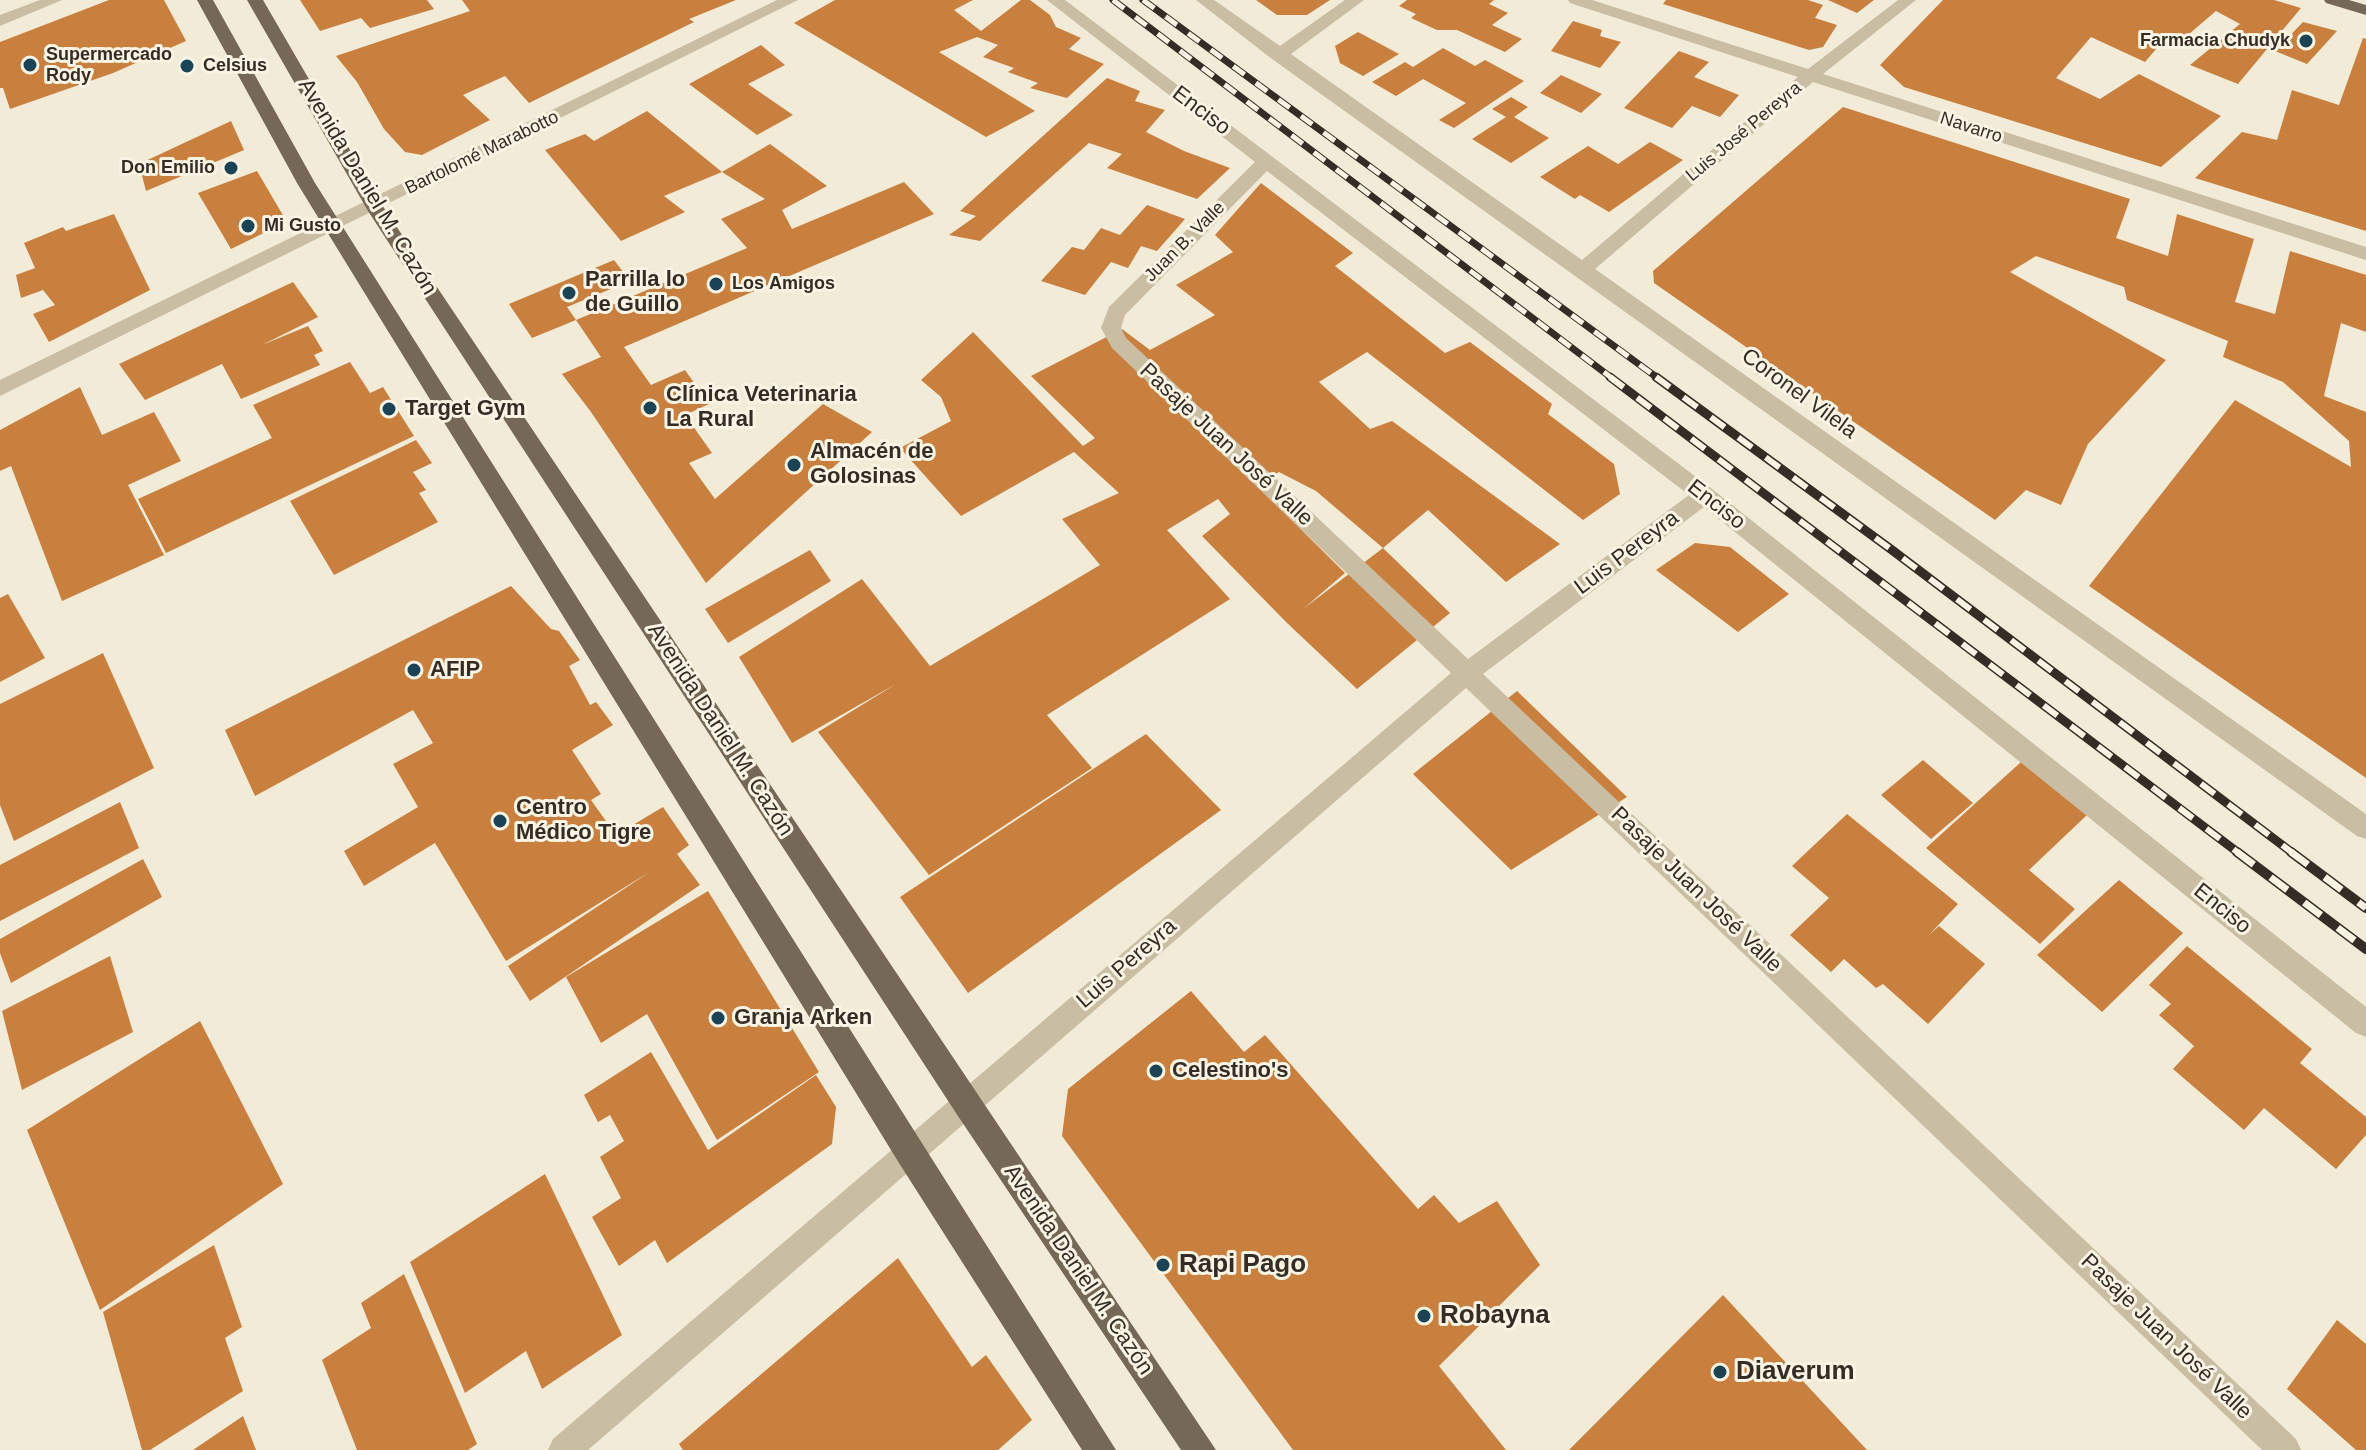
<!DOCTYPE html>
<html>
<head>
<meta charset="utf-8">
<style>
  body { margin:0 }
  canvas { display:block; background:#f1ebd7 }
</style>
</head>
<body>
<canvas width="2366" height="1450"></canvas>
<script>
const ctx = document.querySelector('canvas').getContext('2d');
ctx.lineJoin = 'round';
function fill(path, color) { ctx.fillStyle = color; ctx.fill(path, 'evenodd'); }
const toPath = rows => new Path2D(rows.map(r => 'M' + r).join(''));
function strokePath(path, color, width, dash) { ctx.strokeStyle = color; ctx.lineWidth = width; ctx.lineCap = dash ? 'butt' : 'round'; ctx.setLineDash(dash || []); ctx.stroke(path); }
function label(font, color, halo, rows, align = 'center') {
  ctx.font = font + ' Helvetica,sans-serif'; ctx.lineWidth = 6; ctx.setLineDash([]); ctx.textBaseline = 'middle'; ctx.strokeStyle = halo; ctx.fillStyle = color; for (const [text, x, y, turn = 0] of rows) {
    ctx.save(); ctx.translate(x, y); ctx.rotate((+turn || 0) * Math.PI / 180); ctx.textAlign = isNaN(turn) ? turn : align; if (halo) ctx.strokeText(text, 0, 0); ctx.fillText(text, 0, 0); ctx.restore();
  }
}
fill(toPath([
  [109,0,164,0,186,41,113,73,10,109,3,88,0,88,0,42],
  [300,0,427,0,434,9,370,28,361,18,320,31],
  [462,0,736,0,689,19,694,22,529,103,505,76,463,95,490,120,422,155,405,152,384,129,357,82,336,56,470,11],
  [835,0,973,0,954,10,981,31,1021,0,1030,0,1050,15,1056,27,1081,38,1069,49,1104,64,1067,98,1030,88,1038,83,1008,72,1014,68,983,57,998,45,977,37,939,52,1035,111,986,137,794,23],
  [1256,0,1330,0,1307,15,1277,15],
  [1407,0,1494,0,1489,4,1508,13,1492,25,1522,39,1505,52,1457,30,1437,30,1411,18,1416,14,1399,6],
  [1666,0,1808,0,1823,5,1815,18,1837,25,1823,47,1809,50,1663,4],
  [1828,0,1874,0,1857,13],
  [1943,0,2274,0,2301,8,2238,84,2190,65,2240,24,2216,11,2182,40,2168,35,2145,62,2091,37,2056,78,2100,99,2139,74,2221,116,2161,167,1904,87,1880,65],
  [1573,21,1602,30,1600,36,1621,42,1600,68,1551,51],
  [2303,22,2337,31,2307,64,2275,51],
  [1358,32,1399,54,1363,76,1340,63,1335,46],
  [2363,38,2366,39,2366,231,2195,178,2242,132,2277,140,2292,90,2339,105],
  [761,45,785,65,748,84,793,115,757,135,689,84],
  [1443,48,1475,66,1485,60,1524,81,1454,128,1439,120,1466,103,1423,79,1396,96,1372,82,1405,62,1413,67],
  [1679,51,1709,62,1694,77,1739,95,1720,117,1692,106,1672,128,1624,108],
  [1561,75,1602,94,1581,113,1540,93],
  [1107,78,1140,91,1135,101,1165,110,1146,132,1184,151,1230,168,1197,199,1107,168,1122,154,1089,143,980,241,949,235,976,216,960,211],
  [1511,97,1528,107,1514,117,1549,138,1511,163,1472,139,1506,117,1492,109],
  [1843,107,2130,199,2116,238,2168,256,2177,214,2254,239,2235,302,2275,314,2290,251,2366,275,2366,332,2341,323,2324,396,2366,412,2366,778,2089,586,2235,400,2351,467,2349,441,2283,382,2223,357,2228,341,2127,300,2124,287,2036,256,2010,272,2166,360,2088,444,2061,505,2026,490,1995,520,1654,283,1653,271],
  [647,111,722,172,664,196,685,212,621,241,545,150,585,134,594,141],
  [231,121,244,150,146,191,139,164],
  [1650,142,1683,160,1609,212,1580,195,1575,199,1540,177,1588,146,1618,164],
  [770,144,827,186,782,210,792,229,904,182,934,214,624,347,651,385,685,370,709,404,685,415,712,453,689,463,715,499,823,404,872,432,706,583,591,412,562,374,601,357,576,320,532,338,509,304,614,260,630,281,567,307,576,320,747,248,721,219,765,199,722,172],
  [257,171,284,217,276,227,231,249,198,193],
  [1261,183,1353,253,1335,266,1445,353,1470,342,1552,404,1548,414,1614,464,1620,494,1583,520,1367,352,1319,382,1370,429,1392,421,1560,544,1506,582,1428,510,1383,548,1450,613,1357,689,1286,622,1202,536,1230,514,1218,499,1167,530,1230,599,1047,715,1092,768,929,875,818,732,896,684,792,743,739,657,862,579,930,666,1100,565,1062,519,1119,493,1074,452,961,516,900,448,951,421,941,397,921,380,973,332,1083,446,1095,438,1031,376,1122,329,1150,350,1215,315,1176,285,1233,252,1215,235],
  [1279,472,1316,491,1383,548,1303,609,1345,573,1256,485],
  [1147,205,1185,219,1157,251,1141,246,1128,268,1111,262,1085,295,1041,281,1072,247,1084,250,1101,228,1120,235],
  [114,214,150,290,49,342,33,314,55,305,43,290,21,298,16,275,35,268,24,243,63,227,66,231],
  [293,282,318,317,262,345,308,326,323,351,314,355,320,365,241,399,222,364,145,400,119,364],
  [350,362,370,393,383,387,414,436,166,553,138,499,272,438,253,405],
  [80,387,102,435,154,412,181,461,128,485,164,555,62,601,11,466,0,471,0,430],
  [416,440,432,463,413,472,426,490,419,493,438,522,334,575,290,501],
  [1695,543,1730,547,1789,594,1738,632,1656,570],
  [810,550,831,581,728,643,705,609],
  [511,586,551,629,559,631,580,660,569,666,590,705,596,702,613,725,572,750,601,794,591,800,616,835,663,807,689,845,677,854,700,885,530,1001,508,966,651,871,506,961,435,843,364,886,344,851,418,807,393,764,433,743,413,710,255,796,225,730],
  [8,594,45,658,0,682,0,598],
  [103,653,154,768,14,841,0,805,0,704],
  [1517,691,1627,797,1511,870,1413,774],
  [1146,734,1221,810,968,993,900,897],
  [1923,760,1973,803,1931,839,1881,795],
  [2021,762,2087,815,2029,870,2075,909,2040,944,1926,848],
  [120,802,139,848,0,921,0,865],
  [1847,814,1958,904,1929,935,1939,926,1985,964,1928,1024,1883,984,1876,988,1844,959,1831,972,1790,935,1829,898,1792,866],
  [143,859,162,897,11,983,0,953,0,939],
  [2119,880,2183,933,2102,1012,2037,955],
  [708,891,819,1072,717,1140,647,1014,601,1043,566,977],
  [2187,946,2312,1049,2300,1063,2366,1117,2366,1135,2336,1169,2264,1108,2244,1130,2173,1069,2194,1046,2159,1015,2171,1004,2149,985],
  [110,956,133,1032,22,1090,2,1011],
  [1191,991,1244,1052,1265,1035,1418,1209,1434,1195,1459,1223,1497,1201,1540,1265,1439,1366,1506,1450,1293,1450,1062,1136,1068,1089],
  [200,1021,283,1184,100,1310,27,1130],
  [651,1052,708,1150,816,1075,836,1107,832,1144,667,1263,655,1240,619,1266,592,1217,621,1198,600,1157,624,1141,610,1115,598,1122,584,1095],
  [545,1174,622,1335,542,1389,526,1351,465,1393,410,1262],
  [214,1245,242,1327,225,1338,243,1391,150,1450,142,1450,103,1312],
  [898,1258,972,1367,986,1355,1032,1420,998,1450,683,1450,679,1444],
  [404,1274,477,1444,468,1450,357,1450,322,1360,371,1328,361,1303],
  [1723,1295,1867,1450,1569,1450],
  [2337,1320,2366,1344,2366,1450,2356,1450,2287,1389],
  [243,1416,256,1450,193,1450]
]), '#c97f3e');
fill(toPath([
  [40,0,62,0,0,26,0,15,40,0],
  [777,0,798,0,0,396,0,380,777,0],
  [1047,0,1065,0,1712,489,2366,1007,2366,1037,2356,1033,1704,507,1483,674,2296,1439,2301,1450,2262,1450,1466,688,588,1450,548,1450,553,1439,1451,673,1112,348,1101,328,1109,307,1255,162,1047,0],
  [1267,171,1689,495,1468,659,1126,338,1121,328,1125,315,1267,171],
  [1196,0,1214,0,1280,46,1345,0,1364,0,1291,54,1582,260,1798,77,1570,3,1568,0,1592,0,1808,69,1898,0,1916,0,1823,74,2366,247,2366,260,1813,82,1595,269,2366,814,2366,839,2357,836,1272,59,1196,0]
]), '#c9bda3');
fill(toPath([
  [197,0,213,0,315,183,1116,1450,1082,1450,899,1163,297,183,197,0],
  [247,0,263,0,382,205,1216,1450,1181,1450,956,1113,368,211,247,0],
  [2324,0,2349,0,2366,5,2366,15,2326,3,2324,0]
]), '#766856');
const railFar2 = toPath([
  [1113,0,1613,379],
  [1143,0,1659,379]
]);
const railFar1 = toPath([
  [1610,377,2240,854],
  [1656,377,1892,550,2294,854]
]);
const rail = toPath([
  [2237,852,2366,949],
  [2291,852,2366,908]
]);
strokePath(railFar2, '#342d25', 7);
strokePath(railFar1, '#342d25', 9);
strokePath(rail, '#342d25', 10);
strokePath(railFar2, '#f9f4e3', 5, [14]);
strokePath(railFar1, '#f9f4e3', 6, [17]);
strokePath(rail, '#f9f4e3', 7, [21]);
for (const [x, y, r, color] of [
  [2306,41,8,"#1a4456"],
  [30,65,8,"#1a4456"],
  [187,66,8,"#1a4456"],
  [231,168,8,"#1a4456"],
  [248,226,8,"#1a4456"],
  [716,284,8,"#1a4456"],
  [569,293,8,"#1a4456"],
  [650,408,8,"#1a4456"],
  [389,409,8,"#1a4456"],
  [794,465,8,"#1a4456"],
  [414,670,8,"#1a4456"],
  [500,821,8,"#1a4456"],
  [718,1018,8,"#1a4456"],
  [1156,1071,8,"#1a4456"],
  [1163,1265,8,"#1a4456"],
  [1424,1316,8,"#1a4456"],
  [1720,1372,8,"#1a4456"]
]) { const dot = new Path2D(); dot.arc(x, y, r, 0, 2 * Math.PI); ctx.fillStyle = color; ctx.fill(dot); strokePath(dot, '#f9f4e3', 3); }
label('bold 18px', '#342d25', '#f9f4e3', [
  ["Farmacia Chudyk",2290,41,"right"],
  ["Supermercado",46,55],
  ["Rody",46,76],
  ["Celsius",203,66],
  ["Don Emilio",215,168,"right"],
  ["Mi Gusto",264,226],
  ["Los Amigos",732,284]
], 'left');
label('18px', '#342d25', '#f9f4e3', [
  ["Navarro",1971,128,18],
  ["Luis José Pereyra",1744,132,-40],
  ["Bartolomé Marabotto",482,153,-26],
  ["Juan B. Valle",1185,242,-45]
]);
label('22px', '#342d25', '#f9f4e3', [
  ["Enciso",1201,111,37],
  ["Avenida Daniel M. Cazón",367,187,59],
  ["Coronel Vilela",1799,394,36],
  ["Pasaje Juan José Valle",1226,445,43],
  ["Enciso",1716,505,38],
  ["Luis Pereyra",1627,553,-37],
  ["Avenida Daniel M. Cazón",720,730,57],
  ["Pasaje Juan José Valle",1696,890,44],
  ["Enciso",2222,909,39],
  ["Luis Pereyra",1127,964,-41],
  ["Avenida Daniel M. Cazón",1078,1270,56],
  ["Pasaje Juan José Valle",2166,1337,44]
]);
label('bold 22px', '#342d25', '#f9f4e3', [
  ["Parrilla lo",585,280],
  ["de Guillo",585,305],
  ["Clínica Veterinaria",666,395],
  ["La Rural",666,420],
  ["Target Gym",405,409],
  ["Almacén de",810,452],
  ["Golosinas",810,477],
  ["AFIP",430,670],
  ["Centro",516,808],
  ["Médico Tigre",516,833],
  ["Granja Arken",734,1018],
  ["Celestino's",1172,1071]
], 'left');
label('bold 26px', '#342d25', '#f9f4e3', [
  ["Rapi Pago",1179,1265],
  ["Robayna",1440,1316],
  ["Diaverum",1736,1372]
], 'left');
</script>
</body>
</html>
